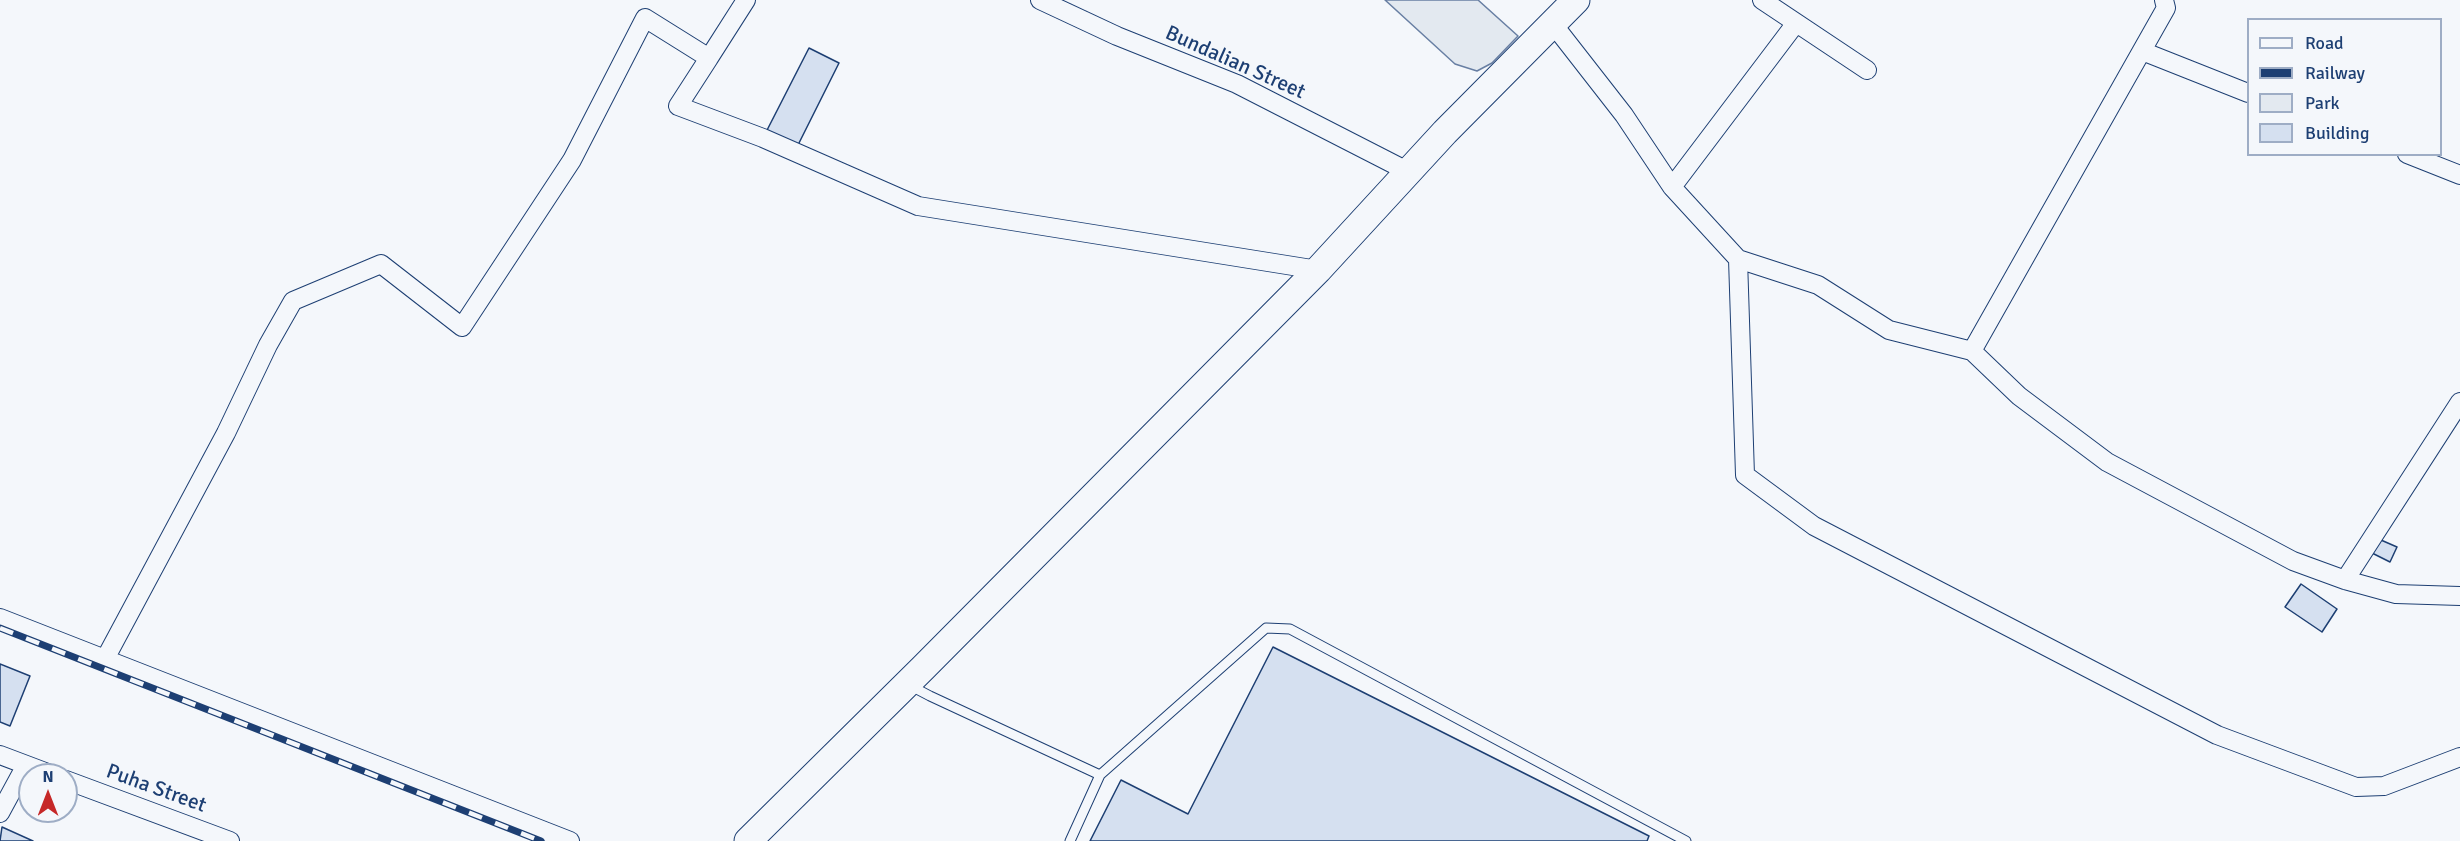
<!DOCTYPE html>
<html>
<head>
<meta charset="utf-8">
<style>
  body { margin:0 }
  #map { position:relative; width:2460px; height:841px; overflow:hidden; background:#f4f7fb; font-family:Signika,sans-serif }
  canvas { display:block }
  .legend { position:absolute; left:2247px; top:18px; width:195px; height:138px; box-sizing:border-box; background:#f4f7fb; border:2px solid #9eadc5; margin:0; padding:8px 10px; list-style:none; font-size:18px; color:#1d3f73 }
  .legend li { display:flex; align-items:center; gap:12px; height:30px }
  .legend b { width:30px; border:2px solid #9eadc5 }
  .north { position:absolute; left:18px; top:763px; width:60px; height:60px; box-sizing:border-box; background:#f4f7fb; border:2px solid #9eadc5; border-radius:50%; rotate:0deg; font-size:16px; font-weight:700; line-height:24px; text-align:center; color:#1d3f73 }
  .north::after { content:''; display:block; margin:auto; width:21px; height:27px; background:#c62828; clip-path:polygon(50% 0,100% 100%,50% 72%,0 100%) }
</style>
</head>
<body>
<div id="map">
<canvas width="2460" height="841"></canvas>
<ul class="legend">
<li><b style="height:8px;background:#f4f7fb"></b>Road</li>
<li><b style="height:8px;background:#1d3f73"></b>Railway</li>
<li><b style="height:16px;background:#e3e9f0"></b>Park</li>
<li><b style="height:16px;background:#d5e0f0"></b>Building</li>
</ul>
<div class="north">N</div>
</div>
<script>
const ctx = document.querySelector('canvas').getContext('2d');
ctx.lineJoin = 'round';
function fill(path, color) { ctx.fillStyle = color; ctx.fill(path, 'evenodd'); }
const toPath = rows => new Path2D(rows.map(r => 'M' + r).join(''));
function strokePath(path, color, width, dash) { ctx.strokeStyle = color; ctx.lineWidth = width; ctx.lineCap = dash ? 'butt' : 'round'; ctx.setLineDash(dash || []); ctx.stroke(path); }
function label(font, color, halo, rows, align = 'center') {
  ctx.font = font + ' Signika,sans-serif'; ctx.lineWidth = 4.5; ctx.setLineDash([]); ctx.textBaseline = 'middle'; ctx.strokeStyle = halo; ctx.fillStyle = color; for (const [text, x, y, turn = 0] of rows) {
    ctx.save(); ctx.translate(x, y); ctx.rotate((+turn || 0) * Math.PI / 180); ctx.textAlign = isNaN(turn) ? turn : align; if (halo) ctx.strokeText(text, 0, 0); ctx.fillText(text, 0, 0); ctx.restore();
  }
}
const green = toPath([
  [1385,0,1478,0,1518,36,1492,63,1477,71,1455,64,1385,0]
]);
fill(green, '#e3e9f0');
strokePath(green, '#687fa3', 1.5);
const building = toPath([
  [809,48,839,63,794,153,763,138,809,48],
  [2374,537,2397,547,2390,562,2368,551,2374,537],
  [2301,584,2337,609,2322,632,2285,607,2301,584],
  [1273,647,1649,836,1647,841,1090,841,1121,780,1188,814,1273,647],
  [0,664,30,676,10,726,0,722,0,664],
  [2,827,33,841,0,841,2,827]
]);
fill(building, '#d5e0f0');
strokePath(building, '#1d3f73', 1.5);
const lane = toPath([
  [909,685,930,696,1100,775,1266,628,1290,629,1686,841],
  [1070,841,1100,775]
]);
const street = toPath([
  [1040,0,1117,36,1237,84,1409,172],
  [1762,0,1867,70],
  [1553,24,1624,115,1672,187,1738,259,1818,285,1889,330,1972,351,2019,396,2107,462,2293,561,2345,580,2396,594,2460,596],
  [2142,51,2248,93],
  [709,58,678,106,763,138,918,206,1318,270],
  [2407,154,2460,175],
  [1672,187,1796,23],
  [1738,259,1745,475,1814,526,2217,735,2356,787,2384,786,2460,757],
  [1972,351,2166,8,2164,0],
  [2345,580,2460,402],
  [0,618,570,841],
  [105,659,226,433,268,345,293,301,381,264,462,327,572,160,645,18,709,58,746,0],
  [0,755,53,775],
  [66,780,230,841],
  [0,813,26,765]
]);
const secondary = toPath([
  [748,841,923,668,1318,270,1445,132,1576,0]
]);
strokePath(lane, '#1d3f73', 11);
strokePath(street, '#1d3f73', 20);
strokePath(secondary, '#1d3f73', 29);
strokePath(lane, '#f4f7fb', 9);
strokePath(street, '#f4f7fb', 18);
strokePath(secondary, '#f4f7fb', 27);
const rail = toPath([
  [0,628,541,841]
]);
strokePath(rail, '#1d3f73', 7);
strokePath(rail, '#f4f7fb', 4.5, [14]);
label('21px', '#1d3f73', '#f4f7fb', [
  ["Bundalian Street",1235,63,24],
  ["Puha Street",156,789,20]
]);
</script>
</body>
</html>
